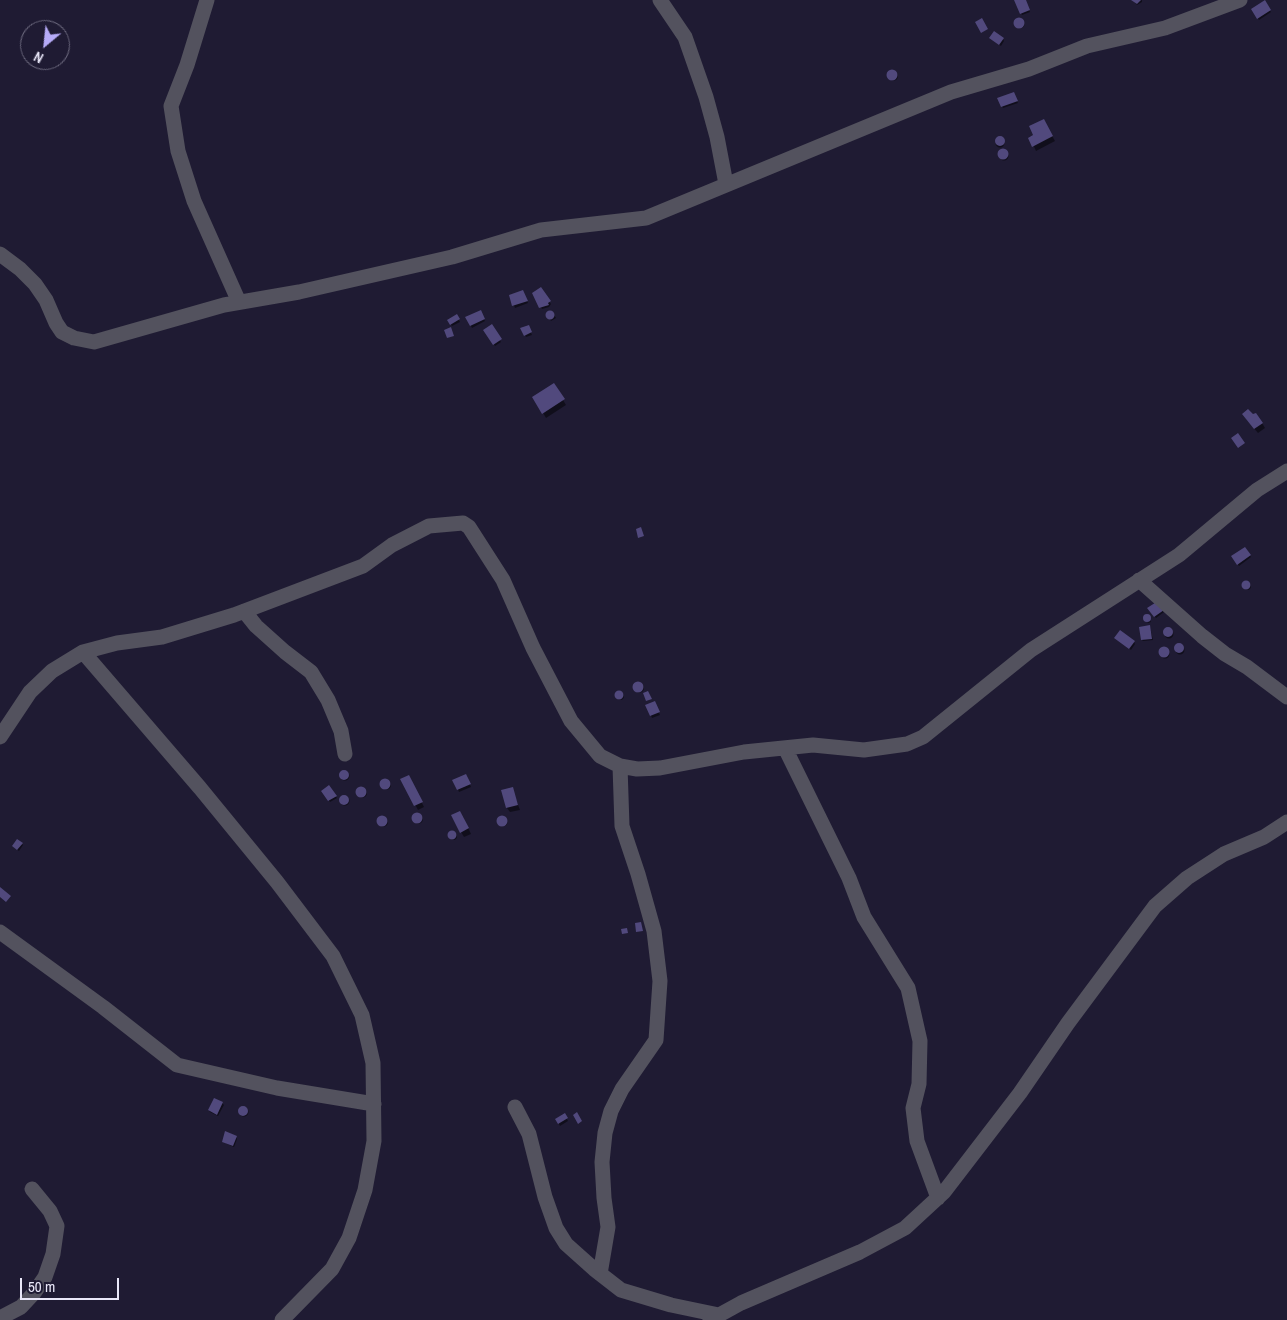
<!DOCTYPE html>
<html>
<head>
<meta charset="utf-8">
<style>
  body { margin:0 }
  #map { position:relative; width:1287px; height:1320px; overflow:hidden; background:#1f1b33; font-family:"Archivo Narrow",sans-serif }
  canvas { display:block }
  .north { position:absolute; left:20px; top:20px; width:50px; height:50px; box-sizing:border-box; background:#1f1b33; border:1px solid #706d82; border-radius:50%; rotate:208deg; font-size:14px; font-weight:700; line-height:20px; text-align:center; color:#e9e7f8 }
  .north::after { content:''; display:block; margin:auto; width:18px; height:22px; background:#b6abf8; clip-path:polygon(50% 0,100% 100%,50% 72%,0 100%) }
  .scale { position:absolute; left:20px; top:1278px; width:99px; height:22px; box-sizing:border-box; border:2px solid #e9e7f8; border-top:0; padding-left:6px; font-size:15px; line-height:18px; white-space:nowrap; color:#e9e7f8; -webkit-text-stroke:4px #1f1b33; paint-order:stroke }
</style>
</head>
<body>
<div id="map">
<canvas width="1287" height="1320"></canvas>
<div class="north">N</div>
<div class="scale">50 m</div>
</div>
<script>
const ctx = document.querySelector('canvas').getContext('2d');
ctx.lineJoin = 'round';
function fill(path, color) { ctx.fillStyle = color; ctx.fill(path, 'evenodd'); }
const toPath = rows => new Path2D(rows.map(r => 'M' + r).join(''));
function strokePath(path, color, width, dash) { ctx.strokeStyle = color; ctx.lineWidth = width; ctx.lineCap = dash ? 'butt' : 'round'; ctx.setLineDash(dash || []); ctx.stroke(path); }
fill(toPath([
  [1015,0,1025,0,1030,12,1022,15],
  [1133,0,1142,0,1142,2,1137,5],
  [1265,2,1271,12,1259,20,1253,9],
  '1015.5 24a4.5 4.5 0 1 1 9 0a4.5 4.5 0 1 1-9 0Z',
  [990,38,1003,39,1004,41,1001,46],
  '888 76a5 5 0 1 1 10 0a5 5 0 1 1-10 0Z',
  [1013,93,1018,103,1003,108,999,99],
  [1046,125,1055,141,1036,151,1030,138],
  '995.5 143a4.5 4.5 0 1 1 9 0a4.5 4.5 0 1 1-9 0Z',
  '999.5 156a4.5 4.5 0 1 1 9 0a4.5 4.5 0 1 1-9 0Z',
  [540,289,551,304,549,307,542,309,534,293],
  [524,293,528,303,515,308,510,296],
  [480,311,485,321,472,328,467,318],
  [551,311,556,318,551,321,547,314],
  [457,316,460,322,452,326,448,320],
  [491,326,501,342,495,346,485,330],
  [528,326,532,335,526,337,522,329],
  [554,385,566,405,546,418,534,397],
  [1252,416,1262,423,1265,428,1258,433,1246,419],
  [1245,548,1251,557,1239,566,1233,557],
  '1243 586a4 4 0 1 1 8 0a4 4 0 1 1-8 0Z',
  [1157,603,1164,612,1156,618,1149,609],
  [1148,615,1151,622,1148,623,1145,617],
  [1150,627,1153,640,1143,641,1142,640],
  '1164.5 634a4.5 4.5 0 1 1 9 0a4.5 4.5 0 1 1-9 0Z',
  [1116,638,1134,642,1135,644,1131,650],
  '1175.5 650a4.5 4.5 0 1 1 9 0a4.5 4.5 0 1 1-9 0Z',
  '1160.5 654a4.5 4.5 0 1 1 9 0a4.5 4.5 0 1 1-9 0Z',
  '634 688a5 5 0 1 1 10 0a5 5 0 1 1-10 0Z',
  '616 696a4 4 0 1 1 8 0a4 4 0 1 1-8 0Z',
  [654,703,660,715,652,718,647,706],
  '340.5 776a4.5 4.5 0 1 1 9 0a4.5 4.5 0 1 1-9 0Z',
  [466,775,471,787,459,792,454,780],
  [402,780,411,781,424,807,418,810],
  '381 785a5 5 0 1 1 10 0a5 5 0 1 1-10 0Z',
  [329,787,337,798,330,802,323,791],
  '357 793a5 5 0 1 1 10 0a5 5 0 1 1-10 0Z',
  [512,789,520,810,510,812,507,808],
  '340.5 801a4.5 4.5 0 1 1 9 0a4.5 4.5 0 1 1-9 0Z',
  '413 819a5 5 0 1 1 10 0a5 5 0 1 1-10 0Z',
  [463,817,471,834,464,837,461,832],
  '378 822a5 5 0 1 1 10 0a5 5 0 1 1-10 0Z',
  '498.5 822a4.5 4.5 0 1 1 9 0a4.5 4.5 0 1 1-9 0Z',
  '449 836a4 4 0 1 1 8 0a4 4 0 1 1-8 0Z',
  [22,844,23,845,19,851,13,846],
  [222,1103,224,1105,218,1116,210,1112,209,1110],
  '239.5 1112a4.5 4.5 0 1 1 9 0a4.5 4.5 0 1 1-9 0Z',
  [565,1115,568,1121,560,1126,557,1120],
  [236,1137,237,1139,234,1147,223,1142]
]), '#0007');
fill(toPath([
  [1014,0,1026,0,1030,10,1020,14],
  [1131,0,1141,0,1137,4],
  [1265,0,1271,10,1257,19,1251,9],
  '1013.5 23a5.5 5.5 0 1 1 11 0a5.5 5.5 0 1 1-11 0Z',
  [982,18,988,29,981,33,975,22],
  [994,31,1004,38,999,45,989,38],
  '886.5 75a5.5 5.5 0 1 1 11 0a5.5 5.5 0 1 1-11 0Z',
  [1014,92,1018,101,1001,107,997,98],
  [1044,119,1053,136,1032,147,1028,138,1033,135,1029,126],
  '995 141a5 5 0 1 1 10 0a5 5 0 1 1-10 0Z',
  '997.5 154a5.5 5.5 0 1 1 11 0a5.5 5.5 0 1 1-11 0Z',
  [541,287,551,301,548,303,549,305,539,308,532,293],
  [523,290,528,301,512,306,509,295],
  [481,310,485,319,470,326,465,317],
  '545.5 315a4.5 4.5 0 1 1 9 0a4.5 4.5 0 1 1-9 0Z',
  [457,314,460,319,450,325,447,320],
  [492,324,502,339,493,345,483,330],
  [529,325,532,332,524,336,520,328],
  [451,327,454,336,447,338,444,330],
  [554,383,565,399,542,414,532,397],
  [1248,409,1253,414,1256,413,1263,423,1254,429,1242,414],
  [1238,433,1245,443,1238,448,1231,438],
  [641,527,644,536,638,538,636,529],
  [1245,547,1251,555,1237,565,1231,556],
  '1241.5 585a4.5 4.5 0 1 1 9 0a4.5 4.5 0 1 1-9 0Z',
  [1158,601,1164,610,1154,617,1147,608],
  '1143 618a4 4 0 1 1 8 0a4 4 0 1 1-8 0Z',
  [1150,625,1152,639,1141,640,1139,627],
  '1163 632a5 5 0 1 1 10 0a5 5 0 1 1-10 0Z',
  [1120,630,1135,641,1129,649,1114,638],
  '1174 648a5 5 0 1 1 10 0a5 5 0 1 1-10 0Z',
  '1158.5 652a5.5 5.5 0 1 1 11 0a5.5 5.5 0 1 1-11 0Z',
  '632.5 687a5.5 5.5 0 1 1 11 0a5.5 5.5 0 1 1-11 0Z',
  '614.5 695a4.5 4.5 0 1 1 9 0a4.5 4.5 0 1 1-9 0Z',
  [648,691,652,699,646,701,643,693],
  [655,701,660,712,650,716,645,705],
  '339 775a5 5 0 1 1 10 0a5 5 0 1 1-10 0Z',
  [466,774,471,784,457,790,452,780],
  [409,775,423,802,414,806,400,779],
  '379.5 784a5.5 5.5 0 1 1 11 0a5.5 5.5 0 1 1-11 0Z',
  [329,785,337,796,328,801,321,791],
  '355.5 792a5.5 5.5 0 1 1 11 0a5.5 5.5 0 1 1-11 0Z',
  [513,787,518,805,506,808,501,790],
  '339 800a5 5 0 1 1 10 0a5 5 0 1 1-10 0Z',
  [460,811,469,828,460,833,451,815],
  '411.5 818a5.5 5.5 0 1 1 11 0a5.5 5.5 0 1 1-11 0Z',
  '376.5 821a5.5 5.5 0 1 1 11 0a5.5 5.5 0 1 1-11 0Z',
  '496.5 821a5.5 5.5 0 1 1 11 0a5.5 5.5 0 1 1-11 0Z',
  '447.5 835a4.5 4.5 0 1 1 9 0a4.5 4.5 0 1 1-9 0Z',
  [17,839,23,843,17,850,12,846],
  [0,887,11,896,6,902,0,897],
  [641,922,643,931,636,932,635,923],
  [627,928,628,933,622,934,621,929],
  [214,1098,223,1102,217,1115,208,1110],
  '238 1111a5 5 0 1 1 10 0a5 5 0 1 1-10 0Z',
  [577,1112,582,1121,578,1124,573,1115],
  [565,1113,568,1118,558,1124,555,1119],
  [225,1131,237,1136,233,1146,222,1142]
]), '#51497d');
strokePath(toPath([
  [207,0,187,65,171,106,178,151,194,201,239,302],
  [660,0,685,37,706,97,717,137,726,184],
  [0,254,20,269,35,284,46,300,56,323,62,332,74,338,94,342,224,305,299,292,452,257,541,230,646,218,951,92,1029,69,1087,46,1165,28,1240,0],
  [1139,580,1202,636,1225,654,1247,667,1287,697],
  [244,611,256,626,285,652,311,672,328,700,341,731,345,754],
  [83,652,200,788,277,882,333,956,362,1015,373,1063,374,1141,365,1190,349,1238,332,1269,282,1320],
  [0,737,30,692,52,671,83,652,117,643,162,637,234,615,363,566,392,545,429,526,463,523,469,527,503,580,533,648,571,721,600,756,620,766,637,769,660,768,744,752,813,745,864,750,907,744,923,737,1031,650,1179,555,1257,490,1287,471],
  [785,748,849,878,864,917,908,988,920,1041,919,1084,913,1108,917,1141,938,1198],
  [0,932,103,1007,177,1065,277,1088,374,1104],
  [515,1107,529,1134,545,1197,556,1228,566,1244,594,1269,621,1290,671,1305,719,1315],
  [600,1274,608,1227,604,1198,602,1162,605,1133,611,1111,622,1089,656,1040,660,981,654,931,638,874,622,826,620,766],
  [0,1318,21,1307,34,1293,45,1277,53,1254,57,1226,50,1211,32,1189],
  [710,1320,741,1303,860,1252,905,1228,944,1192,1020,1093,1068,1023,1155,906,1187,878,1224,854,1264,837,1287,822]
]), '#53525e', 15);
</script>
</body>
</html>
